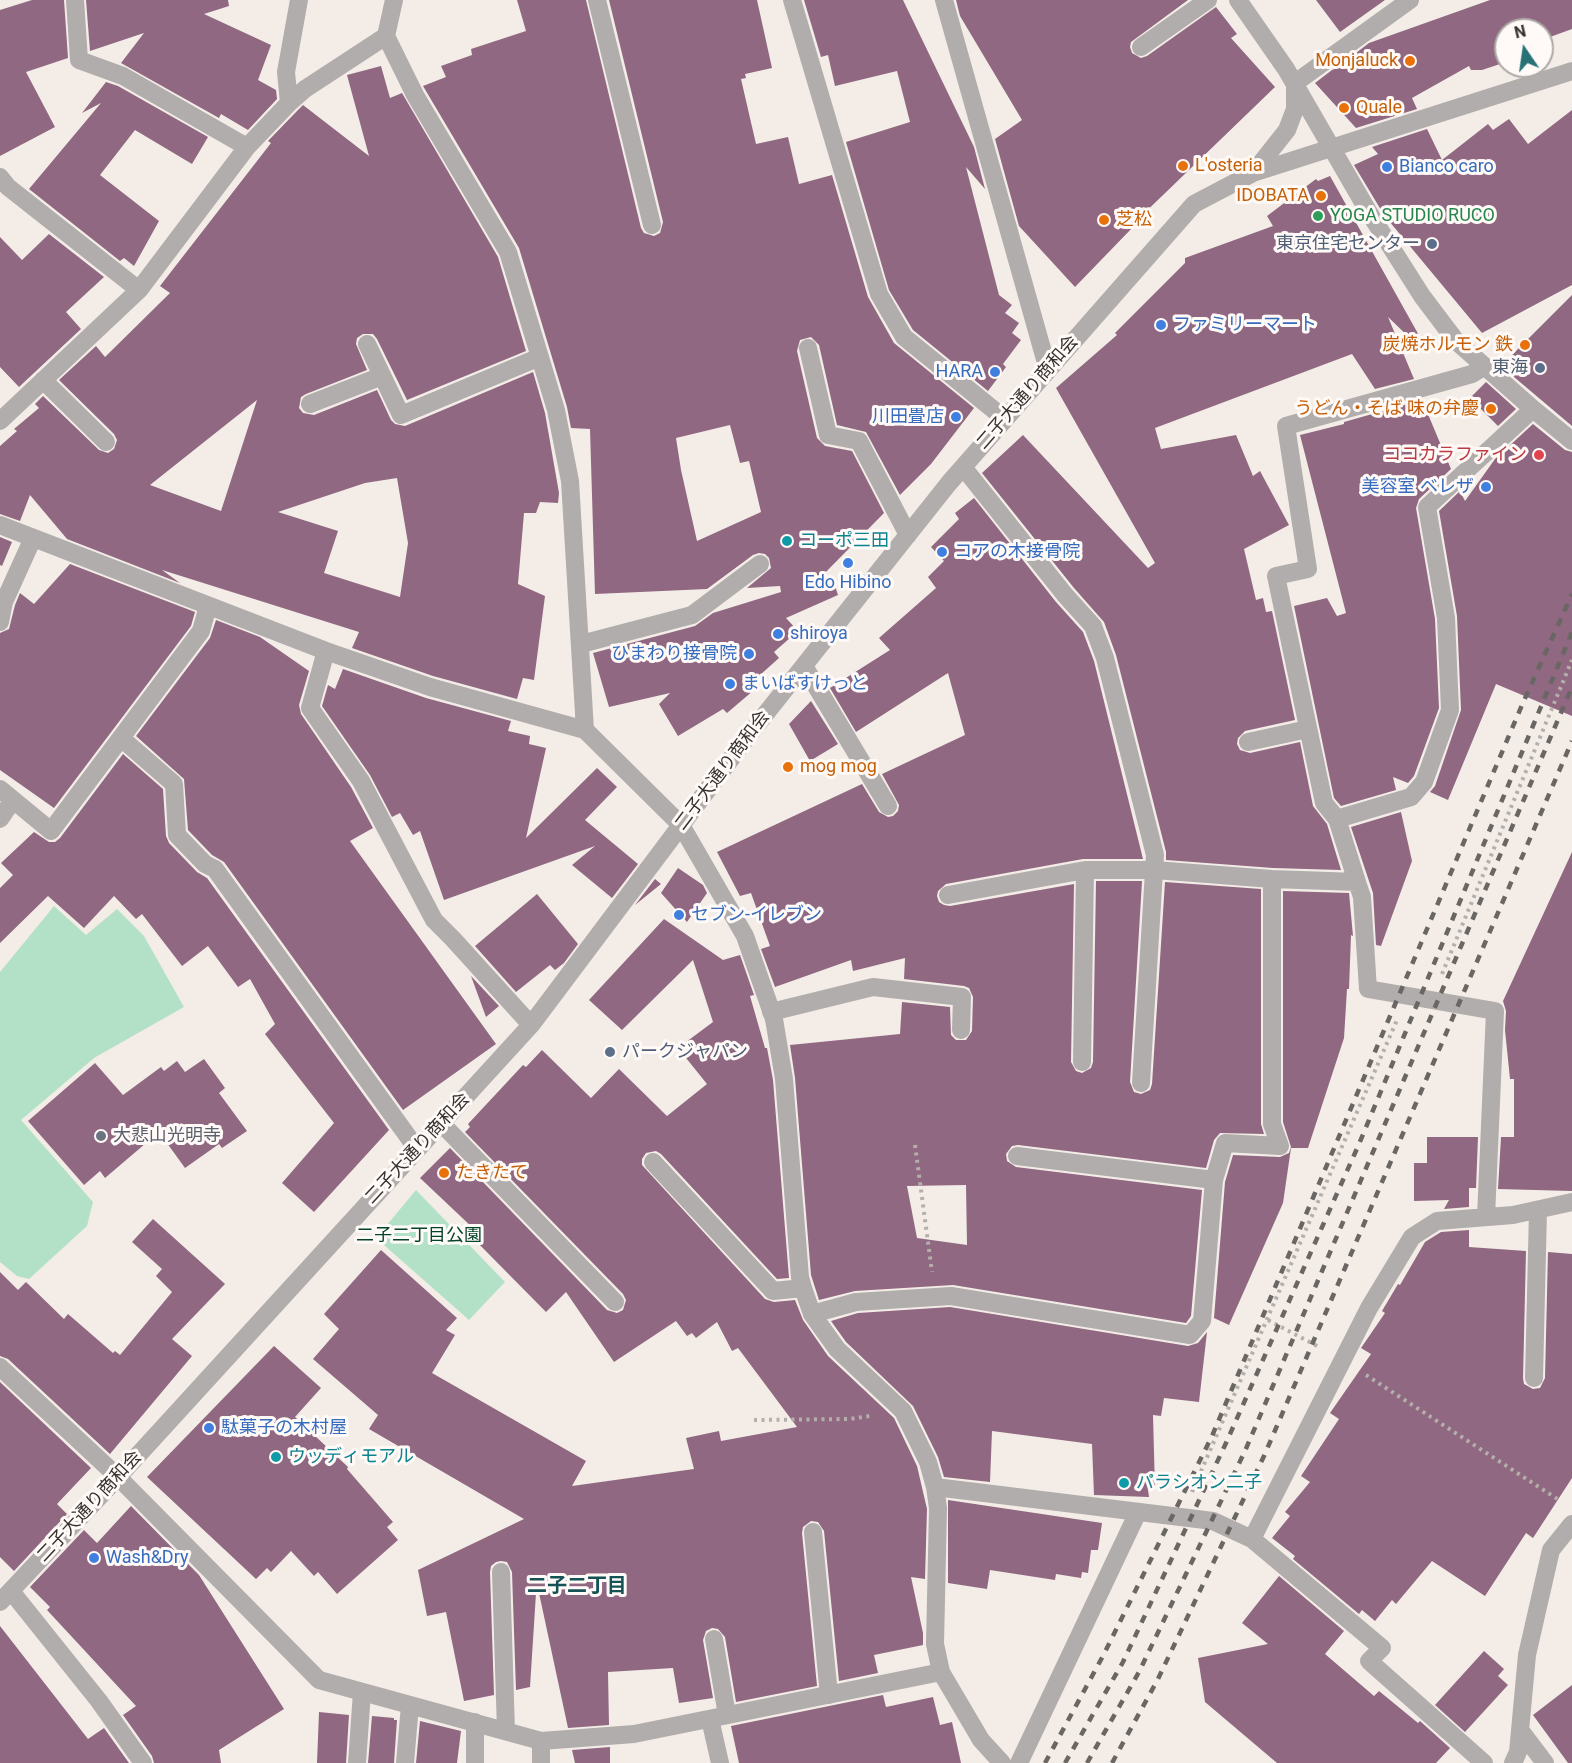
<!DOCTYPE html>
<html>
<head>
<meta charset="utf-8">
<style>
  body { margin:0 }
  #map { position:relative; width:1572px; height:1763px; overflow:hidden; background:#f4ede7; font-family:Roboto,sans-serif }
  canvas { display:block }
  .north { position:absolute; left:1494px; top:18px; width:60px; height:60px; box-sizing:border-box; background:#fffaf7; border:2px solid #aeaaa7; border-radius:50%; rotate:347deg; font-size:16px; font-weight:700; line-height:24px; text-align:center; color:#34312f }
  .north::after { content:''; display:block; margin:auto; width:21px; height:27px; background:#287276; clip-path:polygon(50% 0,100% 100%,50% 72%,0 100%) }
</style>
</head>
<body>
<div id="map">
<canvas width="1572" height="1763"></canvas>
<div class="north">N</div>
</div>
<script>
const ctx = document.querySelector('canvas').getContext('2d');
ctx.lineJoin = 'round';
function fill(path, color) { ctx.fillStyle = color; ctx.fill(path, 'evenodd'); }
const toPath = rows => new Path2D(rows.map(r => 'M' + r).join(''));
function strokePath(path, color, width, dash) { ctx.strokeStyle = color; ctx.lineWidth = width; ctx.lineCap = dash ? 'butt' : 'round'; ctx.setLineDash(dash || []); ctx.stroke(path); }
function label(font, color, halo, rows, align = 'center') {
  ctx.font = font + ' Roboto,"Noto Sans JP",sans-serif'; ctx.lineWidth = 6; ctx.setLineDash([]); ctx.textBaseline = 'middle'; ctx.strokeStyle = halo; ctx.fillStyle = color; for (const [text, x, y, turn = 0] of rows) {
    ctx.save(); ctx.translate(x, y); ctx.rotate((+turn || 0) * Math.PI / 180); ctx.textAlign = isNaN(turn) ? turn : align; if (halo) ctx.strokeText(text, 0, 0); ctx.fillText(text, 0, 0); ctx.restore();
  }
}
fill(toPath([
  [54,906,86,935,117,909,144,936,184,1007,94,1058,21,1120,93,1202,87,1226,29,1279,17,1276,0,1262,0,972],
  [416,1190,505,1282,469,1320,376,1238]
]), '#b3e1c8');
fill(toPath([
  [32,0,64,0,68,58,26,72,55,127,0,156,0,10],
  [86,0,228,0,229,6,204,14,271,45,258,80,276,90,277,99,248,130,221,114,219,118,121,63,144,33,90,51],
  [517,0,586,0,641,228,644,233,654,236,660,233,663,222,609,0,757,0,772,68,745,74,746,78,741,79,756,144,788,137,799,184,832,175,868,297,894,343,974,408,931,464,900,495,866,432,837,425,819,345,811,337,800,340,797,351,817,438,825,446,852,451,884,513,817,581,832,577,838,595,786,618,798,631,774,652,779,658,750,684,754,690,727,713,723,709,678,736,659,704,670,693,609,707,593,653,695,626,713,613,781,592,780,586,747,588,771,568,769,558,765,554,759,553,753,555,707,589,595,594,590,429,571,428,567,407,519,248,423,86,446,77,441,66,472,55,471,49,526,31],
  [730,425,740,463,749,461,761,512,697,541,681,470,676,438],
  [804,0,903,0,974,147,985,189,966,167,999,295,1012,305,1005,313,1019,323,1012,333,1021,340,1003,364,1006,367,988,391,913,330,889,290,846,142,910,122,897,71,835,86,828,55,821,57],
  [956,0,1188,0,1131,42,1130,47,1132,53,1141,58,1147,56,1216,7,1237,34,1231,38,1275,87,1133,224,1134,226,1075,287,1019,226,995,139,1022,120,960,16],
  [1316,0,1385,0,1340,32],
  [1490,0,1572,0,1572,29,1550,37,1553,45,1542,49,1542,30,1506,30,1506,62,1482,70,1471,70,1469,66,1412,98,1417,109,1356,128,1315,83,1332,70,1359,58,1356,53,1369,43],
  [381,66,390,98,402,93,498,257,526,351,407,400,377,339,373,334,363,334,357,338,356,344,367,370,306,394,301,397,299,408,303,413,314,415,377,390,391,420,395,424,405,426,533,372,545,413,559,493,558,503,540,502,536,513,524,513,518,584,545,596,534,680,523,678,517,699,433,676,352,648,359,632,162,570,180,583,67,539,30,495,20,521,0,514,0,446,17,431,14,429,39,408,35,404,43,396,99,450,108,453,114,449,117,440,114,434,59,380,96,346,105,357,170,293,160,286,271,143,268,141,297,111,303,105,369,156,347,75],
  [257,400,221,511,150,485],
  [397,478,408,543,400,597,324,573,338,531,278,512,365,483],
  [106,82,118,86,208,137,192,164,135,130,100,175,159,221,134,266,124,258,120,261,29,189,101,103,82,113],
  [1572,110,1572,285,1482,333,1384,215,1354,165,1378,154,1372,147,1427,129,1442,160,1488,124,1493,130,1509,119,1528,144],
  [1330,176,1421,339,1415,343,1388,317,1414,379,1375,389,1352,354,1155,428,1161,449,1236,435,1253,476,1260,471,1289,525,1244,549,1256,600,1263,598,1266,612,1272,611,1295,720,1245,731,1238,738,1237,744,1240,750,1250,753,1300,742,1313,806,1327,824,1341,870,1273,868,1166,860,1166,852,1116,655,1104,622,1074,588,982,473,1023,435,1148,568,1155,563,1056,388,1117,335,1115,333,1185,263,1185,258,1273,226,1267,216,1316,179,1318,181],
  [49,234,104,277,66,312,81,329,19,387,0,367,0,237,22,260],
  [1572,295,1572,426,1501,366],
  [1486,382,1516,409,1498,426,1470,398],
  [1422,400,1451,469,1419,499,1416,508,1435,619,1439,708,1414,776,1408,783,1393,777,1396,790,1341,806,1334,798,1294,606,1327,598,1337,616,1346,613,1300,435,1344,424,1344,422],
  [1533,424,1565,450,1572,452,1572,716,1496,684,1448,800,1430,792,1435,786,1461,710,1457,616,1439,511,1460,491,1465,501,1495,459],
  [974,498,1056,602,1083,632,1094,661,1143,859,1083,859,946,884,938,891,937,896,939,902,944,905,950,906,1074,884,1071,1062,1076,1071,1082,1073,1091,1068,1093,1062,1096,881,1142,881,1130,1082,1134,1092,1141,1094,1150,1090,1152,1084,1165,882,1261,889,1261,1124,1264,1134,1220,1133,1214,1140,1206,1168,1018,1145,1012,1146,1006,1154,1007,1161,1016,1167,1202,1190,1191,1316,1186,1323,953,1285,855,1291,819,1300,811,1275,795,1078,790,1045,900,1034,902,1002,950,1007,951,1035,956,1040,966,1040,972,1031,973,997,969,988,964,986,904,979,905,958,853,971,851,960,775,987,761,949,770,946,751,893,740,896,717,852,862,784,879,812,888,817,893,816,898,811,899,805,882,774,965,735,948,673,856,732,830,688,890,650,879,638,936,588,928,577,944,561,931,547,959,519,955,513],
  [966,1185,967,1245,917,1238,907,1186],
  [0,537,12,542,2,566,0,565],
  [70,564,195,612,191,626,54,808,0,770,0,633,9,629,15,605,20,593,34,604],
  [216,620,260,637,309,671,299,705,301,714,351,787,373,828,350,841,496,1044,403,1110,224,862,212,855,188,830,184,779,136,736,210,638],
  [343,669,426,698,511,721,508,731,530,736,529,744,546,748,526,838,597,768,617,787,585,820,638,864,612,898,572,865,595,846,444,900,420,831,413,835,400,813,392,817,370,775,322,706,328,685,335,689],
  [811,701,838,744,810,761,789,724],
  [123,754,163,789,166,836,169,843,197,872,207,878,389,1130,314,1212,282,1183,334,1123,265,1034,275,1024,250,979,238,987,208,946,182,966,142,914,136,919,114,896,84,928,48,896,0,943,0,888,13,875,1,863,34,832,49,842,55,842,60,838],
  [1401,812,1412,861,1381,946,1376,945,1373,893,1351,827],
  [1572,852,1572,1191,1498,1189,1501,1137,1514,1137,1514,1079,1510,1079,1505,1030,1506,1011,1503,1001],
  [678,868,703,885,707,893,687,922,661,893],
  [655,879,661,884,635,905],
  [1283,891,1349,893,1353,936,1351,935,1349,989,1347,989,1344,1038,1308,1148,1291,1148,1283,1203,1229,1325,1214,1318,1225,1182,1233,1155,1280,1157,1289,1153,1291,1147,1283,1122],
  [537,894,578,944,564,963,555,970,550,965,516,992,475,946],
  [664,919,723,960,740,955,754,995,750,996,765,1048,767,1048,773,1080,789,1278,777,1279,661,1154,656,1151,646,1153,642,1159,642,1165,765,1299,774,1302,795,1300,803,1320,828,1356,894,1418,917,1466,927,1509,925,1579,911,1577,923,1633,923,1645,874,1655,878,1673,839,1681,824,1531,818,1522,811,1521,803,1527,802,1533,817,1686,736,1702,725,1637,718,1629,712,1628,706,1631,703,1640,713,1698,679,1703,673,1668,608,1672,609,1725,568,1728,539,1593,536,1593,530,1687,516,1690,512,1572,507,1562,501,1561,496,1562,491,1566,490,1572,494,1695,464,1701,446,1612,427,1616,418,1570,524,1519,369,1429,378,1415,313,1359,339,1329,324,1314,381,1250,457,1318,446,1330,455,1335,432,1373,586,1461,572,1486,694,1469,686,1438,719,1431,721,1441,797,1427,738,1348,732,1351,717,1322,696,1338,692,1333,687,1336,676,1321,614,1362,566,1292,546,1312,469,1234,474,1229,420,1178,450,1148,607,1310,617,1313,623,1310,626,1300,623,1294,465,1132,470,1127,468,1124,523,1065,526,1067,542,1050,591,1098,619,1069,667,1116,707,1084,678,1048,713,1022,693,960,622,1030,589,1000],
  [471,976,499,1006,486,1017],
  [204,1059,225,1088,219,1093,247,1131,222,1148,219,1144,185,1168,159,1132,105,1178,100,1171,84,1185,28,1121,95,1063,123,1095,161,1067,164,1071,177,1061,185,1072],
  [1427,1137,1478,1137,1476,1188,1469,1188,1469,1207,1444,1209,1449,1200,1414,1201,1414,1163,1427,1163],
  [153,1219,225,1284,172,1339,192,1356,110,1454,8,1359,0,1356,0,1272,18,1290,26,1282,64,1319,68,1314,113,1353,115,1351,120,1355,172,1292,156,1276,162,1269,132,1242],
  [1469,1230,1469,1247,1526,1251,1523,1378,1524,1384,1533,1389,1540,1388,1545,1378,1548,1252,1572,1254,1572,1478,1533,1538,1526,1533,1485,1596,1432,1561,1396,1604,1392,1600,1375,1621,1362,1610,1359,1614,1293,1559,1295,1556,1272,1538,1290,1516,1285,1512,1310,1482,1301,1476,1339,1419,1330,1413,1371,1354,1361,1348,1385,1313,1382,1311,1398,1284,1400,1285,1425,1242,1441,1232],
  [950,1307,1188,1346,1198,1343,1207,1332,1199,1402,1164,1398,1161,1416,1153,1415,1155,1490,1148,1490,1149,1497,1094,1495,1092,1444,992,1431,990,1482,944,1477,938,1457,913,1406,846,1342,831,1321,858,1313],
  [274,1346,321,1388,295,1417,348,1467,347,1469,393,1522,387,1527,398,1540,337,1594,318,1572,314,1576,291,1551,271,1572,267,1568,256,1579,147,1477],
  [0,1382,91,1468,57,1504,67,1514,14,1571,0,1557],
  [948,1500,1102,1523,1098,1550,1091,1550,1088,1573,1082,1572,1081,1578,1056,1574,1055,1580,990,1570,987,1589,948,1583],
  [131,1506,199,1575,284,1709,219,1750,221,1763,154,1763,152,1756,123,1715,136,1706,47,1610,50,1607,30,1587,84,1530,97,1543],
  [1279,1576,1344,1631,1325,1654,1374,1696,1379,1691,1418,1723,1420,1721,1450,1748,1436,1763,1277,1763,1205,1702,1198,1658,1268,1644,1242,1623],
  [0,1626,88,1739,104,1728,129,1763,0,1763],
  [1484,1651,1504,1669,1498,1676,1508,1685,1465,1732,1435,1705],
  [1572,1685,1572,1763,1568,1763,1533,1715],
  [883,1695,886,1707,933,1697,940,1725,952,1722,961,1763,739,1763,731,1726],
  [319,1712,349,1715,346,1763,317,1763],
  [372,1716,394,1718,394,1720,397,1720,394,1763,368,1763],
  [420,1721,461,1731,457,1763,416,1763],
  [610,1747,610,1763,575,1763,572,1750]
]), '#906881');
strokePath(toPath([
  [1442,974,1572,660],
  [915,1145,932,1272],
  [1268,1320,1319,1347],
  [1366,1375,1559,1500],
  [754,1420,849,1419,870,1416],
  [1192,1492,1397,1020]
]), '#b4afaa', 4, [3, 4.5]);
strokePath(toPath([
  [75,0,79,60,123,76,247,147],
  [394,0,386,36,415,95,508,252,556,410,570,481,585,730],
  [597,0,652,225],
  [792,0,879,294,904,337,1005,419],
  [944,0,1048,370],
  [1238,0,1286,69,1368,211,1422,296,1456,341,1533,409,1572,441],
  [1141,47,1208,0],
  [289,103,286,72,299,0],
  [1253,173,1287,130,1295,109,1295,83,1410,0],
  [0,177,8,187,139,290],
  [367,344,401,415,540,357],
  [808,348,828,435,859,441,908,535],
  [43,380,106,442],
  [310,404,382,376],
  [0,421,139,290,247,147,289,103,305,89,386,36],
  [963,467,1065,595,1093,626,1105,658,1155,855,1141,1083],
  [0,525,326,651,430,687,585,730,681,825,745,936,774,1019,784,1079,800,1277,803,1288,812,1314,837,1349,903,1411,928,1462,935,1487,938,1508,935,1644,941,1672,981,1740,1002,1763],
  [0,622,4,602,33,538],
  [581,644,692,615,760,564],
  [326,651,310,708,361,781,434,920,453,939,531,1025],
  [804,666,888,806],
  [121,738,174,784,177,835,205,864,215,869,417,1149],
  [1248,742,1308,729],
  [0,789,51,831,201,631,208,606],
  [0,819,13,800],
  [1337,819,1324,803,1276,576,1308,569,1286,426,1472,374,1485,366],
  [1357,882,1362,897,1368,989,1495,1011,1486,1217],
  [948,895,1085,870,1155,870,1272,879,1357,882,1337,819,1411,797,1424,782,1450,710,1446,618,1427,507,1533,409],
  [771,1012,873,987,962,997,961,1030],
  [1082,1062,1085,870],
  [441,1123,615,1302],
  [653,1162,773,1291,803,1288],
  [1214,1180,1225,1143,1280,1146,1272,1124,1272,879],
  [812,1314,856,1302,951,1296,1190,1335,1202,1321,1214,1180,1017,1156],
  [0,1367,118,1477,319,1680,541,1741,634,1734,941,1672],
  [1534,1378,1538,1210],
  [935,1487,1213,1521,1252,1539,1382,1648,1369,1661,1484,1763],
  [813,1532,829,1695],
  [1252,1539,1369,1308,1412,1237,1437,1221,1513,1215,1572,1202],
  [501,1572,506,1731],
  [11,1591,99,1701,143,1763],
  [0,1602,118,1477,531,1025,748,736,949,483,1194,204,1253,173,1572,71],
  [714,1639,727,1715],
  [710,1719,720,1763],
  [475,1722,475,1763],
  [1520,1730,1545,1763],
  [541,1741,541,1763],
  [357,1763,362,1692],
  [405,1763,410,1705],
  [1019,1763,1138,1512],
  [1513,1763,1518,1752,1527,1655,1551,1550,1572,1524]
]), '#b1adac', 18);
strokePath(toPath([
  [1045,1763,1104,1654,1212,1436,1522,705,1572,594],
  [1065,1763,1123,1662,1226,1443,1359,1144,1572,632],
  [1087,1763,1139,1672,1245,1451,1572,687],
  [1112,1763,1158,1679,1264,1456,1572,741]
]), '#6a6663', 4.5, [8, 8]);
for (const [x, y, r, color] of [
  [1410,61,6,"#e8710a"],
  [1344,108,6,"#e8710a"],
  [1183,166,6,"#e8710a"],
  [1387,167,6,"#3f7fe0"],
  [1321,196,6,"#e8710a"],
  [1318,216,6,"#2e9e5b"],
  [1104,220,6,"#e8710a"],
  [1432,244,6,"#5c6f8a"],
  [1161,325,6,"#3f7fe0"],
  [1525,345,6,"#e8710a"],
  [1540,368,6,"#5c6f8a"],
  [995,372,6,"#3f7fe0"],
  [1491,409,6,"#e8710a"],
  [956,417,6,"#3f7fe0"],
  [1539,455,6,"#e0444e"],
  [1486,487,6,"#3f7fe0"],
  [787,541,6,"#0f9aa8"],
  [942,552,6,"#3f7fe0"],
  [848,563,6,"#3f7fe0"],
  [778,634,6,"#3f7fe0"],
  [749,654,6,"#3f7fe0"],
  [730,684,6,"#3f7fe0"],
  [788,767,6,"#e8710a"],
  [679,915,6,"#3f7fe0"],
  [610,1052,6,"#5c6f8a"],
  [101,1136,6,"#6b7280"],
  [444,1173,6,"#e8710a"],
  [209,1428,6,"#3f7fe0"],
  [276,1457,6,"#0f9aa8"],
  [1124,1483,6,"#0f9aa8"],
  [94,1558,6,"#3f7fe0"]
]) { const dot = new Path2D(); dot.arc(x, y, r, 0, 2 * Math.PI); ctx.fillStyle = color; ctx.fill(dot); strokePath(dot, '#fffaf7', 2); }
label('18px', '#c56008', '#fffaf7', [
  ["Monjaluck",1398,61,"right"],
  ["Quale",1356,108],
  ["L'osteria",1195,166],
  ["IDOBATA",1309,196,"right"],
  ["芝松",1116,220],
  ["炭焼ホルモン 鉄",1513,345,"right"],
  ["うどん・そば 味の弁慶",1479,409,"right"],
  ["mog mog",800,767],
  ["たきたて",456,1173]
], 'left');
label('18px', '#366cbe', '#fffaf7', [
  ["Bianco caro",1399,167],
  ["ファミリーマート",1173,325],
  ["HARA",983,372,"right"],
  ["川田畳店",944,417,"right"],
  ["美容室 ベレザ",1474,487,"right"],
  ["コアの木接骨院",954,552],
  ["Edo Hibino",848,583,"center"],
  ["shiroya",790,634],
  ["ひまわり接骨院",737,654,"right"],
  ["まいばすけっと",742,684],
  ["セブン-イレブン",691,915],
  ["駄菓子の木村屋",221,1428],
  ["Wash&Dry",106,1558]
], 'left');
label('18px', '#27864d', '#fffaf7', [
  ["YOGA STUDIO RUCO",1330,216]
], 'left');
label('18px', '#4e5e75', '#fffaf7', [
  ["東京住宅センター",1420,244],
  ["東海",1528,368],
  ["パークジャパン",622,1052,"left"]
], 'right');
label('18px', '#34312f', '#fffaf7', [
  ["二子大通り商和会",1028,393,-49],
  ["二子大通り商和会",723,771,-53],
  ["二子大通り商和会",418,1149,-47],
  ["二子大通り商和会",90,1507,-47]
]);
label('18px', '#be3a42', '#fffaf7', [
  ["ココカラファイン",1527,455]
], 'right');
label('18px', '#0d838f', '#fffaf7', [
  ["コーポ三田",799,541],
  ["ウッディモアル",288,1457],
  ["パラシオン二子",1136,1483]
], 'left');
label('18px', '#5b616d', '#fffaf7', [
  ["大悲山光明寺",113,1136]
], 'left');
label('18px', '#03432b', '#fffaf7', [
  ["二子二丁目公園",419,1236]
]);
label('bold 20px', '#155256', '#fffaf7', [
  ["二子二丁目",577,1587]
]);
</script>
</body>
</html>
